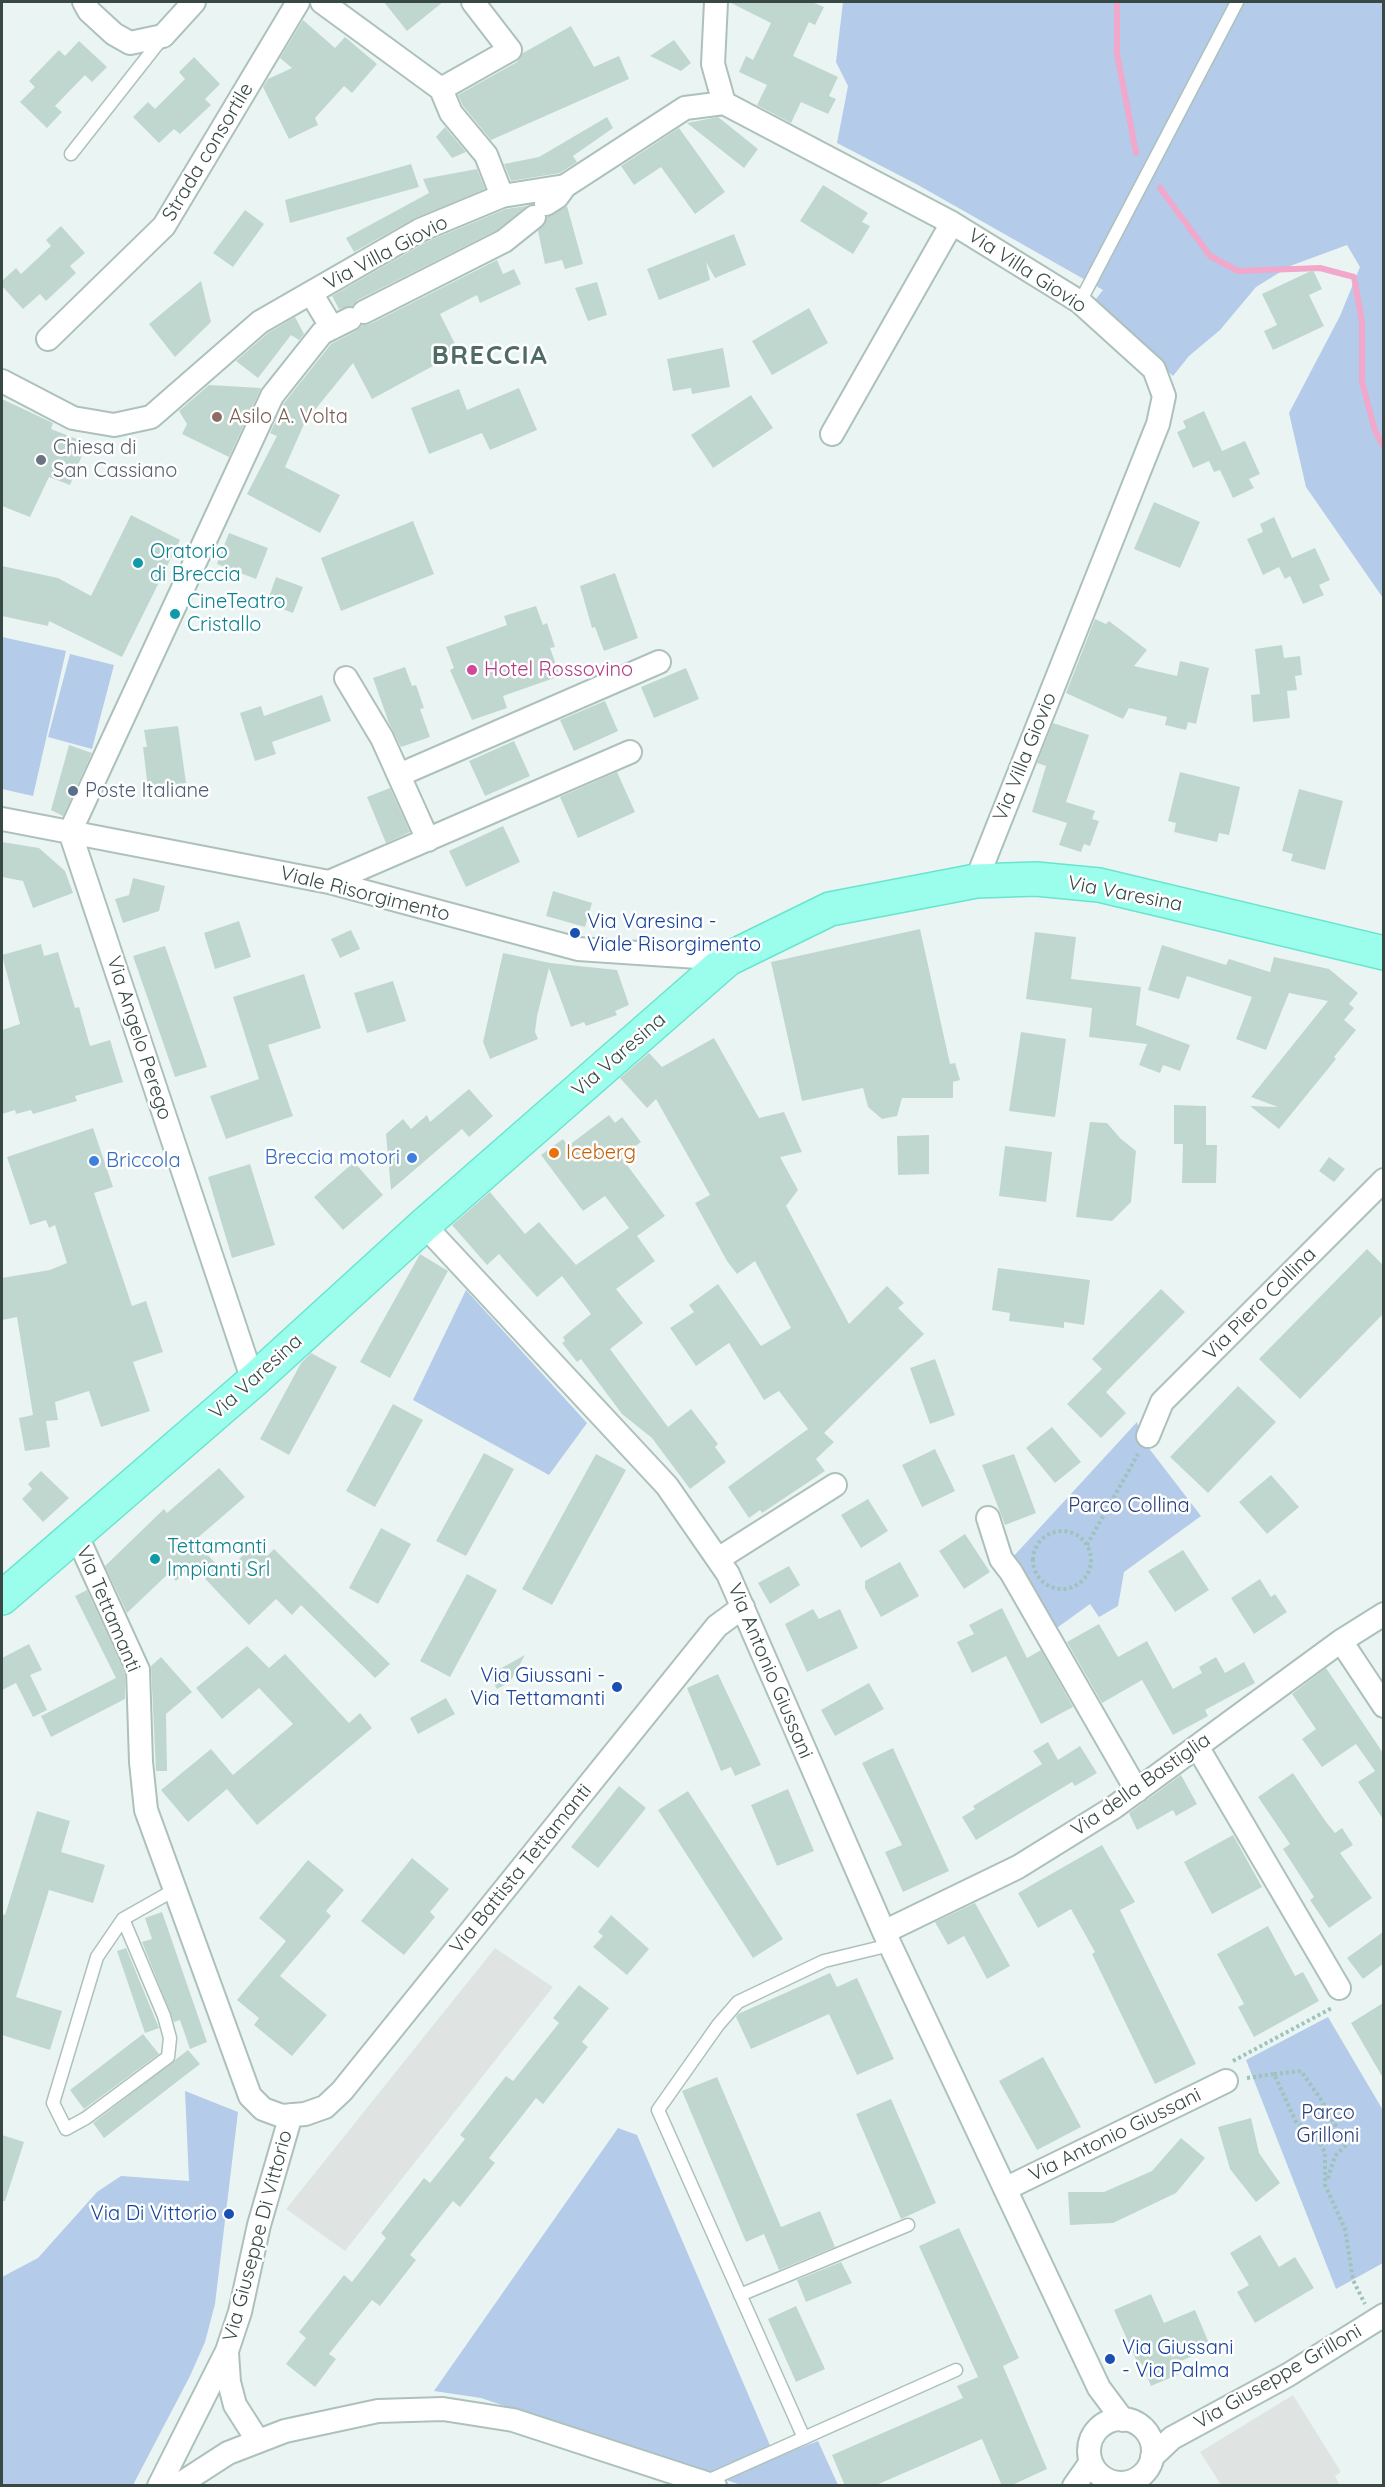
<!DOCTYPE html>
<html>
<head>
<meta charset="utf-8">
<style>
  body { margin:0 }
  #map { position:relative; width:1385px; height:2487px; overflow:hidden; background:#eaf5f3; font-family:Quicksand,sans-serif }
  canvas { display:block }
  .frame { position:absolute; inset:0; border:3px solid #384945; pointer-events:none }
</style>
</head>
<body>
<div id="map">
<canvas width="1385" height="2487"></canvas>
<div class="frame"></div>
</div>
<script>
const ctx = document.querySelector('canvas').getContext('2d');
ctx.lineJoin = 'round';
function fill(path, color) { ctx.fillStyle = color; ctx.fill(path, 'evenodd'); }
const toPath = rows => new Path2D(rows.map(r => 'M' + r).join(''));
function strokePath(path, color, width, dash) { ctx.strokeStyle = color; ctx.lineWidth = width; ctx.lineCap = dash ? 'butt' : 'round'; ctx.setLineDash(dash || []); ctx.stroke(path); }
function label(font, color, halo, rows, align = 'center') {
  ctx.font = font + ' Quicksand,sans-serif'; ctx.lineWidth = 5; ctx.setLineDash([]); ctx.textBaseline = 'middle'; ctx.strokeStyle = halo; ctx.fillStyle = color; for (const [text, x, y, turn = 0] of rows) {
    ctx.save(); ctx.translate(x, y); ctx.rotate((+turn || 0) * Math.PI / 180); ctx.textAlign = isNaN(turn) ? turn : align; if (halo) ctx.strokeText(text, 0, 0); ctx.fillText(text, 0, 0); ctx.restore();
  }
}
fill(toPath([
  [843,2,1383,2,1383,598,1306,487,1289,413,1340,316,1360,267,1347,245,1290,266,1256,287,1220,330,1189,356,1173,376,1092,304,1103,290,918,185,837,143,848,86,836,62],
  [2,637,66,651,33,796,2,789],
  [70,654,114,665,92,749,48,737],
  [466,1290,587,1423,549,1475,413,1400],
  [1137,1422,1141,1438,1201,1516,1124,1572,1118,1606,1099,1617,1090,1604,1054,1630,1012,1558],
  [1328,2017,1384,2112,1383,2263,1336,2289,1246,2060],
  [185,2091,238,2112,215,2304,205,2342,190,2376,133,2485,2,2485,2,2277,38,2258,97,2192,121,2176,189,2181],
  [618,2128,637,2135,775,2457,818,2441,838,2485,741,2485,481,2398,434,2391]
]), '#b4cbe9');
fill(toPath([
  [495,1948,553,1987,345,2251,286,2209],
  [1293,2395,1341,2472,1335,2476,1340,2485,1221,2485,1200,2452]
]), '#dfe4e2');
strokePath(toPath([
  [1117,2,1117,54,1136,153],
  [1160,188,1210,256,1238,271,1320,268,1354,277,1362,322,1362,382,1375,431,1384,447]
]), '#f1a8cb', 6);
fill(toPath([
  [384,2,443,2,407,31],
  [729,2,812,2,824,7,815,25,809,22,793,56,838,77,829,96,836,99,828,114,801,102,791,123,757,105,767,85,739,72,746,56,753,60,771,23],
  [303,20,335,48,345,37,377,64,352,93,344,86,315,118,318,125,289,139,263,87,268,79,292,68,280,58],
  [571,26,594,67,619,56,629,79,491,140,463,106,458,95,517,62,523,53],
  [674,40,691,63,681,71,650,56],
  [79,41,107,67,92,82,85,75,55,106,62,112,47,128,20,102,35,87,29,81,59,50,65,56],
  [194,57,220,84,205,99,211,105,180,134,174,129,159,143,133,117,148,102,155,109,185,79,179,72],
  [607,117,613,128,573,156,577,162,560,173,511,181,504,164,539,157],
  [718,117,758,149,744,168,687,123],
  [445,127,466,152,452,158,436,137],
  [679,128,725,192,695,214,661,167,634,185,621,166],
  [411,164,419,187,290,223,285,200],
  [477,169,485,189,415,218,354,252,346,238,429,193,423,179],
  [823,185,868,213,862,222,870,226,853,254,800,221],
  [527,206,497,230,358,300,352,306,339,309,332,296,426,242,506,209],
  [567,206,583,264,565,269,562,260,545,264,538,231,547,217],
  [245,210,264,224,233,267,213,253],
  [61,226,85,253,70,266,76,273,46,301,40,294,23,309,2,286,2,281,16,268,21,274,51,246,46,240],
  [734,234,746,265,715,278,706,262,710,280,659,300,647,269],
  [497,260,503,274,514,269,521,284,480,303,477,295,440,314,459,352,372,399,353,363,305,422,285,467,340,495,320,533,247,494,277,436,270,433,284,403,331,344,356,331,362,325,370,324],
  [1313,270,1322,289,1309,295,1324,326,1273,350,1264,331,1277,325,1262,294],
  [201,281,211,322,175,357,149,324],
  [597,282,607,315,588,321,575,288],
  [809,308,828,343,772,375,752,341],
  [295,317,304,334,299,340,291,335,258,378,236,361,268,333],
  [723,348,730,387,692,394,691,388,673,391,667,359],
  [209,385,261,388,229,457,182,434,187,424,179,411],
  [519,388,537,430,490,450,482,433,429,454,411,408,459,389,467,410],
  [751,395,773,428,713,468,691,435],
  [2,399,53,423,51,429,87,443,70,485,49,477,30,517,2,506],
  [1204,411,1222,451,1245,441,1260,474,1249,479,1254,488,1233,498,1220,470,1214,472,1209,461,1193,468,1177,432,1186,428,1183,421],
  [1154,502,1200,522,1180,568,1134,549],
  [131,515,180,540,122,657,49,621,48,626,2,616,2,566,58,578,91,596],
  [1274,517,1292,558,1315,548,1330,580,1319,585,1324,595,1303,604,1290,576,1285,579,1279,567,1263,575,1247,539,1263,532,1260,524],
  [413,521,434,574,341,611,321,558],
  [229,533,268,548,256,579,217,564],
  [615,573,638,638,604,651,595,627,592,628,580,586],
  [276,577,303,587,293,613,267,603],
  [536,606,543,625,547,623,555,647,550,648,560,676,503,696,507,708,472,720,450,670,454,668,446,647,507,625,504,616],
  [1095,619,1106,624,1109,621,1147,650,1134,666,1177,676,1180,661,1209,668,1196,724,1188,722,1186,730,1165,725,1167,717,1129,708,1123,719,1066,693],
  [1282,645,1284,658,1300,656,1302,675,1295,676,1297,690,1287,691,1290,718,1253,722,1251,695,1260,694,1255,649],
  [405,667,412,686,416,685,424,708,420,709,430,737,401,747,389,723,373,678],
  [686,668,699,699,654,718,641,687],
  [322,695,331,721,272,742,276,754,255,761,240,713,261,706,264,716],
  [605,701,618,731,574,751,560,720],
  [1053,723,1089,735,1066,802,1095,811,1092,819,1099,821,1090,846,1084,844,1081,852,1059,845,1067,823,1032,812,1046,766,1037,763],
  [178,726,186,783,148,789,143,747,147,747,144,730],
  [514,741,530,776,485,796,469,761],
  [69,745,92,753,63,816,51,810],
  [617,772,635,812,578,838,560,797],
  [1180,772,1240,787,1229,835,1219,833,1217,842,1174,832,1176,823,1168,821],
  [390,788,410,832,386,843,367,797],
  [1299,789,1343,801,1325,870,1291,861,1293,854,1282,851],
  [503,826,520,862,466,887,449,851],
  [2,842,39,848,65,871,73,893,33,908,23,881,2,877],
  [133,878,165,886,159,911,123,923,115,899,129,895],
  [553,891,592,903,585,927,546,916],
  [239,921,251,957,215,969,204,933],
  [920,929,950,1064,955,1063,960,1080,953,1082,953,1098,902,1098,897,1116,882,1119,868,1107,863,1088,802,1101,771,962],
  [351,930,360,949,340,958,331,939],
  [1035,932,1076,937,1071,979,1141,987,1136,1025,1190,1045,1180,1071,1163,1065,1160,1073,1139,1065,1147,1044,1089,1037,1092,1008,1026,999],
  [41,944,44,956,58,952,75,1008,79,1007,90,1046,110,1040,123,1082,75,1096,77,1101,33,1114,31,1110,16,1114,15,1110,2,1114,2,1030,20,1024,2,955],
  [1162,945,1226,965,1229,959,1270,972,1274,957,1329,969,1358,993,1349,1004,1354,1008,1344,1020,1356,1030,1334,1057,1336,1059,1279,1129,1250,1106,1278,1107,1251,1097,1328,1001,1289,993,1266,1050,1236,1039,1252,997,1187,976,1179,999,1148,990],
  [165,946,207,1067,175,1077,133,956],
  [503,953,550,963,617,970,629,1005,615,1011,617,1015,586,1026,584,1022,571,1027,549,968,537,1016,535,1032,538,1039,490,1059,483,1042],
  [304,974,321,1028,268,1045,293,1116,226,1139,210,1096,259,1079,233,997],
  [393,981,406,1021,367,1033,354,993],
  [1021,1032,1066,1039,1055,1117,1009,1111],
  [714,1038,759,1118,784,1112,802,1152,780,1157,798,1190,786,1206,849,1324,887,1286,904,1303,898,1308,924,1334,824,1433,834,1442,816,1459,825,1471,762,1513,760,1510,749,1518,728,1487,808,1429,779,1391,764,1400,729,1343,696,1366,670,1328,694,1312,689,1305,718,1284,761,1346,791,1328,755,1261,737,1274,727,1261,695,1203,710,1195,656,1099,647,1108,620,1078,649,1053,662,1067],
  [469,1089,493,1116,469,1137,462,1129,391,1190,386,1134,403,1119,411,1129,427,1115,430,1122],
  [1174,1105,1206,1106,1206,1145,1217,1145,1216,1183,1182,1183,1183,1144,1174,1144],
  [609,1115,615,1123,622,1117,641,1142,621,1157,665,1216,637,1236,655,1261,616,1289,643,1323,610,1349,668,1427,691,1409,718,1444,715,1447,726,1462,690,1489,652,1438,622,1414,581,1359,577,1362,562,1343,565,1341,563,1337,591,1314,562,1276,537,1297,499,1254,487,1265,452,1225,490,1192,525,1234,539,1222,576,1265,629,1228,605,1196,583,1211,541,1155,563,1139,568,1146],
  [1090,1122,1107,1123,1120,1138,1136,1151,1131,1202,1112,1221,1076,1217],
  [93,1128,113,1187,94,1193,132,1306,146,1301,163,1352,133,1362,150,1411,101,1427,89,1391,55,1402,58,1420,46,1421,50,1447,25,1451,19,1418,33,1415,17,1317,2,1320,2,1278,50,1270,67,1263,55,1225,49,1228,46,1220,30,1225,7,1157],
  [929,1135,929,1174,898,1175,897,1136],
  [1005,1146,1052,1152,1046,1202,999,1196],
  [1329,1157,1345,1169,1334,1182,1319,1171],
  [354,1162,383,1195,343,1230,314,1197],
  [250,1164,275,1245,232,1258,208,1177],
  [1367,1249,1383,1265,1383,1314,1300,1399,1259,1359],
  [420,1254,448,1271,390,1378,360,1362],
  [998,1268,1090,1280,1084,1325,1064,1322,1064,1328,1009,1321,1010,1313,992,1310],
  [1161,1289,1185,1312,1106,1392,1126,1413,1101,1438,1067,1404,1102,1369,1092,1359],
  [311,1353,337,1367,289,1455,260,1439,301,1363],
  [935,1359,955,1415,930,1424,910,1368],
  [1238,1386,1276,1422,1208,1493,1170,1457],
  [393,1404,423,1420,375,1507,346,1491],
  [1052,1427,1081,1462,1055,1483,1026,1448],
  [935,1449,955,1491,922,1507,902,1465],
  [484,1453,514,1469,466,1556,436,1541],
  [596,1454,626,1470,552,1605,522,1589],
  [1014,1454,1036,1513,1005,1525,982,1465],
  [219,1468,245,1497,194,1541,225,1573,254,1544,267,1556,274,1549,390,1664,375,1678,301,1605,292,1615,276,1599,249,1625,192,1565,176,1581,169,1573,127,1613,105,1566,164,1509,167,1513],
  [41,1471,69,1498,43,1522,22,1499,32,1489,28,1484],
  [1271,1475,1299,1507,1267,1534,1239,1502],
  [868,1499,888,1531,861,1548,841,1515],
  [381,1528,411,1544,378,1604,349,1588],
  [965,1534,990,1572,964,1589,939,1551],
  [1183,1550,1209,1590,1175,1612,1148,1571],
  [900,1562,919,1596,881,1617,865,1588,865,1581],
  [789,1566,800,1585,770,1604,758,1583],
  [467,1574,497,1590,450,1677,420,1661],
  [1260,1579,1271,1597,1275,1594,1287,1612,1254,1634,1231,1598],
  [87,1590,125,1673,125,1699,51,1737,41,1716,116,1678,75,1596],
  [1002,1608,1027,1658,1041,1650,1073,1707,1041,1724,1006,1656,972,1673,957,1642,974,1634,969,1625],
  [813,1609,819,1619,840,1609,858,1648,807,1672,785,1624],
  [1099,1624,1118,1657,1147,1641,1173,1689,1202,1673,1199,1667,1216,1657,1225,1673,1244,1662,1255,1683,1205,1710,1208,1716,1173,1735,1142,1680,1102,1703,1067,1642],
  [29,1644,42,1670,30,1675,47,1710,33,1717,16,1683,2,1690,2,1658],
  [247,1646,269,1668,285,1654,349,1723,360,1713,372,1728,257,1825,227,1789,188,1822,161,1790,211,1749,233,1775,293,1724,259,1688,222,1719,196,1688],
  [525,1655,510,1682,497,1689,489,1675],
  [161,1657,192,1692,166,1714,167,1771,156,1771,151,1666],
  [1326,1668,1383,1753,1383,1819,1358,1782,1375,1771,1356,1744,1322,1767,1302,1739,1316,1729,1292,1694],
  [718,1674,761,1765,735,1776,731,1767,721,1771,687,1688],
  [869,1683,884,1709,835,1736,821,1710],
  [446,1698,455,1714,418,1734,410,1718],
  [1048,1742,1058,1760,1080,1746,1097,1773,1075,1786,1072,1782,976,1840,962,1817,975,1809,973,1806,1042,1764,1033,1751],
  [893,1748,949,1871,903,1892,885,1852,902,1845,862,1763],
  [1293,1773,1326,1822,1335,1833,1342,1828,1353,1845,1340,1853,1372,1898,1329,1928,1310,1900,1314,1897,1283,1849,1290,1844,1258,1797],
  [1181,1775,1197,1804,1176,1816,1173,1810,1137,1830,1129,1813],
  [619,1786,646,1808,598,1868,571,1847],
  [788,1789,814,1851,777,1866,751,1805],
  [688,1791,783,1939,753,1958,658,1810],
  [37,1811,70,1821,61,1852,105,1865,93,1903,49,1890,16,1997,62,2011,50,2050,2,2035,2,1914,5,1915],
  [1233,1835,1262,1887,1212,1914,1184,1862],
  [1102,1845,1135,1902,1120,1910,1196,2064,1155,2084,1092,1954,1095,1952,1071,1909,1038,1928,1018,1893],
  [412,1858,449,1889,430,1912,435,1917,404,1955,361,1921],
  [308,1860,344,1890,326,1911,331,1916,280,1976,327,2015,292,2056,254,2025,259,2018,237,2000,286,1941,259,1918],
  [975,1903,1010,1966,987,1979,964,1936,948,1945,935,1922],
  [162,1912,207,2042,190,2049,180,2020,174,2022,142,1942,152,1939,145,1918],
  [611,1915,649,1949,627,1975,593,1947,603,1936,598,1932],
  [1268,1926,1295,1976,1303,1972,1319,2001,1254,2037,1238,2007,1244,2004,1217,1954],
  [1383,1932,1383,1964,1363,1979,1347,1958],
  [126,1948,159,2028,145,2033,117,1951],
  [830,1973,837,1987,857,1978,894,2059,857,2075,829,2014,751,2049,736,2017,738,2014],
  [579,1985,609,2008,582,2042,588,2047,543,2104,536,2098,489,2158,495,2163,460,2207,453,2201,410,2255,416,2260,380,2306,372,2300,329,2354,336,2359,315,2387,286,2364,306,2338,299,2332,344,2275,352,2282,386,2238,381,2233,424,2178,430,2183,465,2139,460,2135,506,2076,513,2081,559,2023,553,2018],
  [1383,2003,1383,2078,1351,2023],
  [143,2034,159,2054,84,2109,70,2090],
  [188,2050,200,2064,104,2138,93,2123],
  [1043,2057,1081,2127,1037,2150,999,2081],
  [717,2077,781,2227,820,2211,835,2247,779,2270,764,2234,746,2242,682,2091],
  [891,2099,936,2203,901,2219,856,2114],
  [1251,2118,1259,2153,1280,2183,1256,2202,1230,2169,1218,2127],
  [2,2135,24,2142,5,2201,2,2201],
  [1181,2138,1205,2158,1176,2193,1113,2223,1070,2225,1068,2192,1104,2192,1152,2171],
  [959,2228,1019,2358,1003,2366,1047,2469,1010,2486,1002,2486,982,2439,874,2486,845,2486,832,2455,963,2398,957,2386,978,2377,919,2246],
  [1260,2235,1279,2267,1295,2257,1314,2288,1255,2323,1237,2292,1249,2285,1230,2253],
  [841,2262,852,2283,806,2302,797,2280],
  [1151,2294,1164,2323,1195,2310,1211,2348,1174,2364,1179,2374,1151,2386,1141,2363,1138,2364,1114,2310],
  [796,2306,825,2369,796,2382,768,2319]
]), '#c0d7d0');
const lane = toPath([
  [71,154,163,37],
  [1080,302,1237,2],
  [123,1919,164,2016,170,2038,168,2057,86,2118,66,2129,53,2103,97,1957,123,1919,176,1889],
  [740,2295,908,2225],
  [804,2438,658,2110,718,2025,738,2002,824,1961,890,1945],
  [705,2482,956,2370]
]);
const street = toPath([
  [84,2,89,11,114,34,130,43,163,36,194,2],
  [322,2,441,89,451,113,486,155,502,196],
  [716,2,713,64,724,103],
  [441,89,510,50,473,2],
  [546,204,557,197,565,186,685,108,724,103,952,223,1080,302,1154,369,1164,396,1158,424,976,881],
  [311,293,332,328],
  [364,312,504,241,534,217],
  [48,339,164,226,298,2],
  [2,381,73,418,114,425,151,417,260,322,420,230,502,196,565,186],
  [832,434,952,223],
  [346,678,382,738,428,840],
  [399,775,659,662],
  [2,819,329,882,578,949,728,959],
  [70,832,272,396,322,333,350,319],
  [70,832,253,1381],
  [329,882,630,752],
  [424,1225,667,1486,728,1574,884,1932,1099,2388,1123,2420],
  [1148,1436,1162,1402,1384,1180],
  [988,1518,1001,1559,1011,1572,1137,1791],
  [76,1534,138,1670,141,1762,146,1810,250,2096,263,2109,282,2116,305,2114,325,2107,342,2091,717,1626,743,1607],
  [718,1559,835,1485],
  [1341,1641,1384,1706],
  [1198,1748,1339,1988],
  [884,1932,1018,1867,1113,1808,1341,1641,1384,1614],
  [1005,2189,1226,2081],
  [227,2353,229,2382,235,2405,258,2441],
  '1089 2451a32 32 0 1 1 64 0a32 32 0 1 1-64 0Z',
  [1152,2457,1172,2438,1288,2375,1384,2315],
  [159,2486,227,2351,240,2312,259,2225,291,2115],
  [177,2486,228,2453,285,2431,378,2411,443,2409,513,2420,715,2486],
  [1074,2486,1091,2462]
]);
const primary = toPath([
  [2,1598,253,1381,424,1225,728,959,830,909,976,881,1036,879,1099,885,1384,953]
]);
strokePath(lane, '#adc1bc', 15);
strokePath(street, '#adc1bc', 26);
strokePath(primary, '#69e4cd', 36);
strokePath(toPath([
  '1033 1560a29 29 0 1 1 58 0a29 29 0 1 1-58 0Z',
  [1087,1545,1138,1454],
  [1233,2061,1332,2008],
  [1274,2074,1301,2071,1322,2101,1346,2145,1335,2156,1327,2181],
  [1247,2078,1274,2074,1297,2124,1313,2131,1325,2152,1325,2185,1345,2229,1353,2280,1365,2304]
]), '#9ec3ba', 4, [3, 3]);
strokePath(lane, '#fff', 12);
strokePath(street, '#fff', 22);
strokePath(primary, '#9bfeed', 33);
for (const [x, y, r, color] of [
  [217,417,6,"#8d6e63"],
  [41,460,6,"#6b7280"],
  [138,563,6,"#0f9aa8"],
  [175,614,6,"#0f9aa8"],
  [472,670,6,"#d1479c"],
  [73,791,6,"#5c6f8a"],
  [575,933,6,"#1a4fb4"],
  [554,1153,6,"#e8710a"],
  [412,1158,6,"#3f7fe0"],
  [94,1161,6,"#3f7fe0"],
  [155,1559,6,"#0f9aa8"],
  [617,1687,6,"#1a4fb4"],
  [229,2214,6,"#1a4fb4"],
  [1110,2359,6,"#1a4fb4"]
]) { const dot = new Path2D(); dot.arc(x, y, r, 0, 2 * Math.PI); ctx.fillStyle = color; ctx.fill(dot); strokePath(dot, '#fff', 2); }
label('20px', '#384945', '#fff', [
  ["Strada consortile",208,152,-59],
  ["Via Villa Giovio",386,253,-28],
  ["Via Villa Giovio",1027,271,33],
  ["Via Villa Giovio",1025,757,-68],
  ["Viale Risorgimento",365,894,14],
  ["Via Varesina",1125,894,11],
  ["Via Angelo Perego",139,1038,72],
  ["Via Varesina",619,1055,-41],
  ["Via Piero Collina",1260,1304,-45],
  ["Via Varesina",256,1377,-42],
  ["Via Tettamanti",108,1609,67],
  ["Via Antonio Giussani",770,1671,67],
  ["Via della Bastiglia",1141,1785,-35],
  ["Via Battista Tettamanti",521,1869,-51],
  ["Via Antonio Giussani",1115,2135,-26],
  ["Via Giuseppe Di Vittorio",258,2236,-75],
  ["Via Giuseppe Grilloni",1278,2377,-30]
]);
label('20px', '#785e54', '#fff', [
  ["Asilo A. Volta",229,417]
], 'left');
label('20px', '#5b616d', '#fff', [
  ["Chiesa di",53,448],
  ["San Cassiano",53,471]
], 'left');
label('20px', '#0d838f', '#fff', [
  ["Oratorio",150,552],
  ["di Breccia",150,575],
  ["CineTeatro",187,602],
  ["Cristallo",187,625],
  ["Tettamanti",167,1547],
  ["Impianti Srl",167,1570]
], 'left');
label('20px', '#b23c85', '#fff', [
  ["Hotel Rossovino",484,670]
], 'left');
label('20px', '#4e5e75', '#fff', [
  ["Poste Italiane",85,791]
], 'left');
label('20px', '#164399', '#fff', [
  ["Via Varesina -",587,922],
  ["Viale Risorgimento",587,945],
  ["Via Giussani -",605,1676,"right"],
  ["Via Tettamanti",605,1699,"right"],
  ["Via Di Vittorio",217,2214,"right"],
  ["Via Giussani",1122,2348],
  ["- Via Palma",1122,2371]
], 'left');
label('20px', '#c56008', '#fff', [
  ["Iceberg",566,1153]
], 'left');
label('20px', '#366cbe', '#fff', [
  ["Breccia motori",400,1158],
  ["Briccola",106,1161,"left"]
], 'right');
label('20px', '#2a407c', '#fff', [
  ["Parco Collina",1129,1506],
  ["Parco",1328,2113],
  ["Grilloni",1328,2136]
]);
ctx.letterSpacing = '1.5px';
label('bold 26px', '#4f6c64', '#fff', [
  ["BRECCIA",490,356]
]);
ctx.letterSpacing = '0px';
</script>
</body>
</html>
